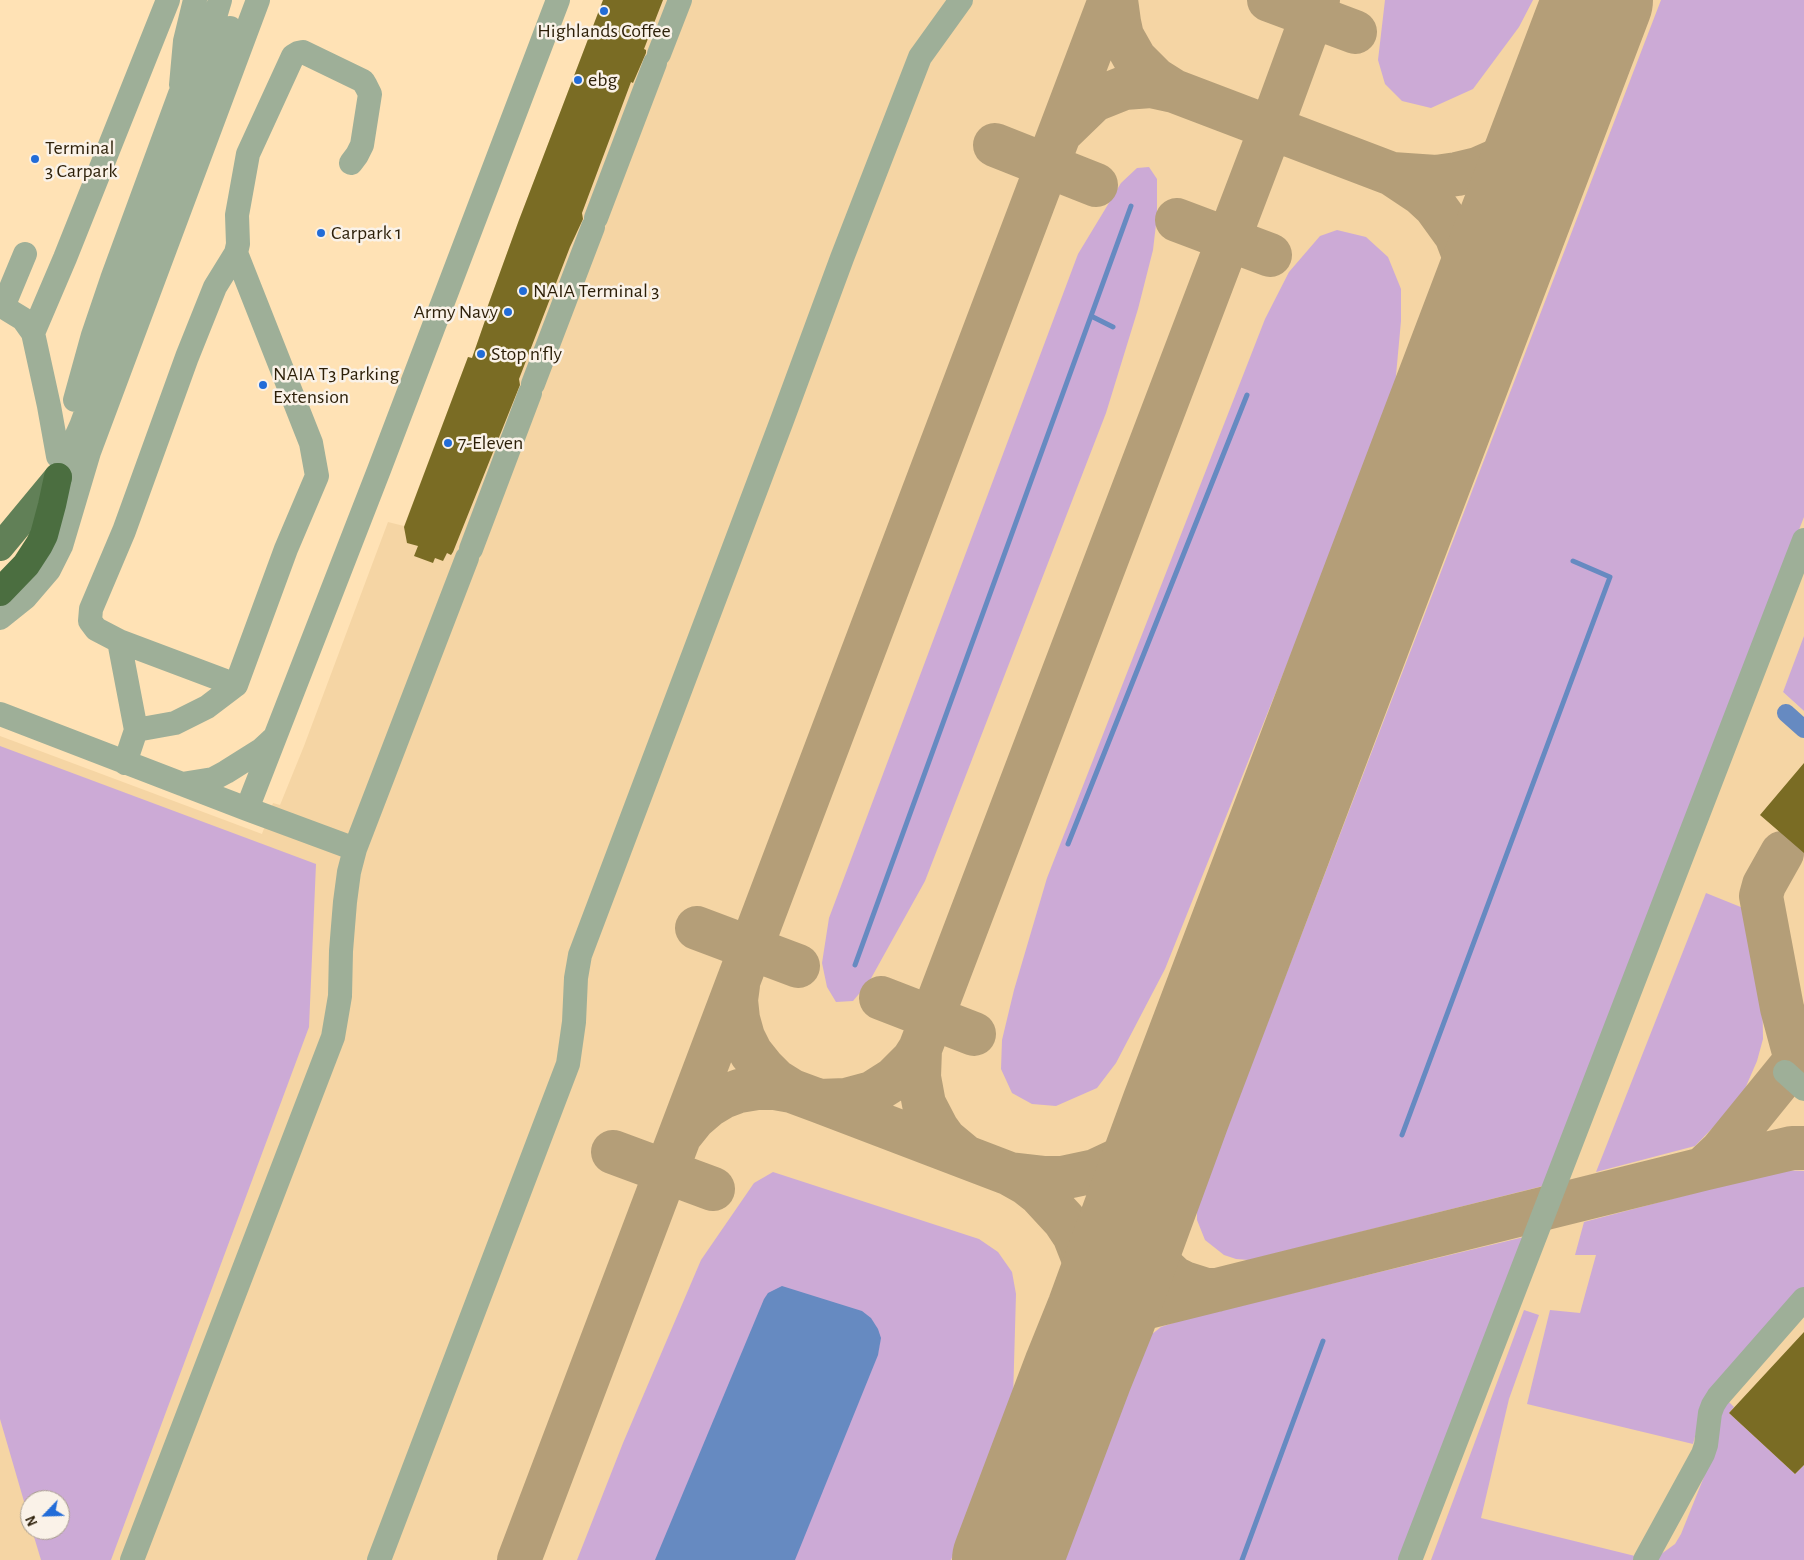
<!DOCTYPE html>
<html>
<head>
<meta charset="utf-8">
<style>
  body { margin:0 }
  #map { position:relative; width:1804px; height:1560px; overflow:hidden; background:#ffe2b5; font-family:"Alegreya Sans",sans-serif }
  canvas { display:block }
  .north { position:absolute; left:20px; top:1490px; width:50px; height:50px; box-sizing:border-box; background:#faf2e8; border:1px solid #a89e8e; border-radius:50%; rotate:246deg; font-size:14px; font-weight:700; line-height:20px; text-align:center; color:#2c1f08 }
  .north::after { content:''; display:block; margin:auto; width:18px; height:22px; background:#226cd8; clip-path:polygon(50% 0,100% 100%,50% 72%,0 100%) }
</style>
</head>
<body>
<div id="map">
<canvas width="1804" height="1560"></canvas>
<div class="north">N</div>
</div>
<script>
const ctx = document.querySelector('canvas').getContext('2d');
ctx.lineJoin = 'round';
function fill(path, color) { ctx.fillStyle = color; ctx.fill(path, 'evenodd'); }
const toPath = rows => new Path2D(rows.map(r => 'M' + r).join(''));
function strokePath(path, color, width, dash) { ctx.strokeStyle = color; ctx.lineWidth = width; ctx.lineCap = dash ? 'butt' : 'round'; ctx.setLineDash(dash || []); ctx.stroke(path); }
function label(font, color, halo, rows, align = 'center') {
  ctx.font = font + ' "Alegreya Sans",sans-serif'; ctx.lineWidth = 5; ctx.setLineDash([]); ctx.textBaseline = 'middle'; ctx.strokeStyle = halo; ctx.fillStyle = color; for (const [text, x, y, turn = 0] of rows) {
    ctx.save(); ctx.translate(x, y); ctx.rotate((+turn || 0) * Math.PI / 180); ctx.textAlign = isNaN(turn) ? turn : align; if (halo) ctx.strokeText(text, 0, 0); ctx.fillText(text, 0, 0); ctx.restore();
  }
}
fill(toPath([
  [603,0,1804,0,1804,641,1783,692,1804,711,1804,1560,0,1560,0,736,262,834,273,803,280,805,304,746,388,522,404,526,468,357,472,358,488,313,486,311,519,220],
  [30,1500,60,1500,60,1530,30,1530]
]), '#f5d5a4');
fill(toPath([
  [1385,0,1533,0,1519,27,1473,89,1431,108,1402,101,1385,84,1378,60],
  [1661,0,1804,0,1804,517,1543,1186,1249,1260,1236,1259,1224,1255,1205,1240,1197,1220,1197,1206],
  [1149,167,1157,179,1157,216,1153,250,1138,309,1106,413,925,881,869,982,853,1001,836,1002,827,987,822,963,829,918,1078,254,1121,183,1137,168],
  [1337,230,1366,237,1388,257,1401,289,1401,321,1394,397,1165,969,1116,1063,1097,1088,1056,1106,1032,1104,1012,1093,1001,1069,1002,1040,1014,990,1047,878,1265,319,1289,272,1320,236],
  [1804,636,1804,711,1783,692],
  [0,746,316,864,309,1027,111,1560,41,1560,32,1530,60,1530,60,1500,30,1500,30,1522,0,1419],
  [1706,893,1758,914,1756,935,1762,973,1763,1039,1757,1061,1744,1091,1728,1112,1695,1146,1596,1172],
  [1782,1170,1804,1171,1804,1288,1704,1402,1693,1444,1527,1404,1550,1310,1580,1313,1596,1255,1575,1255,1584,1222],
  [773,1172,979,1239,998,1252,1012,1272,1016,1294,1013,1399,951,1560,577,1560,623,1443,701,1260,754,1183],
  [1524,1237,1398,1560,1063,1560,1147,1338,1161,1327,1182,1320],
  [1524,1310,1539,1315,1509,1399,1481,1518,1635,1556,1633,1560,1431,1560],
  [1728,1401,1734,1407,1729,1413,1795,1474,1804,1465,1804,1560,1653,1560,1675,1544,1681,1534,1714,1452,1719,1413]
]), '#ccaad6');
fill(toPath([
  [782,1286,862,1311,871,1318,878,1329,881,1338,878,1355,795,1560,655,1560,764,1299,768,1293]
]), '#668ac1');
strokePath(toPath([
  [1091,316,1113,327],
  [1068,844,1247,395],
  [855,965,1131,206],
  [1402,1135,1610,577,1573,561],
  [1242,1560,1323,1341]
]), '#668ac1', 5);
strokePath(toPath([
  [1786,713,1804,729]
]), '#668ac1', 18);
strokePath(toPath([
  [1116,0,1119,22,1122,36,1135,59,1155,79,1174,91],
  [1269,0,1355,32],
  [1062,131,1094,100,1124,88,1151,86,1174,91,1392,174,1422,194,1435,206,1456,235,1469,269,1472,286,1473,304,1469,340],
  [995,145,1096,185],
  [1392,174,1436,177,1457,174,1478,169,1503,158,1525,143,1544,124,1560,102],
  [1177,220,1270,255],
  [697,928,798,966],
  [738,985,736,1000,738,1019,743,1037,751,1053,763,1068,776,1081,792,1091],
  [881,998,974,1034],
  [920,1049,919,1077,924,1104,937,1129,945,1140,963,1155],
  [819,1101,846,1100,872,1093,894,1079,913,1060,920,1049,1271,128,1318,0],
  [682,1133,694,1118,708,1106,723,1097,739,1091,757,1088,775,1088,792,1091,819,1101,1010,1174,1026,1183,1040,1194,1064,1220,1074,1235,1087,1268,1092,1303,1092,1321,1089,1338,1078,1372],
  [613,1152,713,1189],
  [1703,1169,1722,1151,1796,1060,1782,1008,1761,896,1764,885,1782,853],
  [1010,1174,1045,1178,1062,1178,1095,1171,1127,1156,1141,1147,1166,1123,1176,1110],
  [1141,1208,1141,1220,1146,1242,1157,1262,1174,1278,1184,1283,1206,1290,1217,1290],
  [1090,1343,1104,1325,1113,1318,1124,1313,1703,1169,1792,1148,1804,1148],
  [519,1560,1110,0]
]), '#b49e78', 44);
strokePath(toPath([
  [1007,1560,1078,1372,1101,1315,1176,1110,1598,0]
]), '#b49e78', 110);
fill(toPath([
  [603,0,663,0,644,49,646,50,646,53,633,83,631,82,582,213,583,219,570,247,519,379,520,385,453,552,451,555,447,553,443,561,435,558,433,563,414,556,418,546,407,543,404,527,468,357,472,358,488,312,486,311,519,220],
  [1804,763,1804,853,1760,815],
  [1804,1332,1804,1465,1795,1474,1729,1413]
]), '#7a6c24');
strokePath(toPath([
  [659,54,680,0],
  [181,85,185,41,195,0],
  [596,218,655,63],
  [0,305,23,319,33,333,49,406,58,456],
  [3,307,25,254],
  [33,333,65,258,168,0],
  [533,384,593,227],
  [75,400,93,335,112,279,180,94,205,50,220,0],
  [58,477,81,426,180,155,230,28],
  [471,549,530,393],
  [0,618,25,598,49,570,61,546,89,452,258,0],
  [119,641,136,730,125,763],
  [236,685,119,641,96,629,90,621,91,609,124,531,187,357,215,287,236,253,238,244,237,215,248,154,293,56,298,53,303,52,363,81,366,86,370,94,362,145,357,155,351,163],
  [0,714,247,809,355,849],
  [136,730,175,723,207,707,236,685,286,549,317,476,311,443,236,253],
  [182,784,213,779,226,772,261,750,275,737],
  [247,809,379,470,558,0],
  [1785,1072,1804,1089],
  [132,1560,333,1037,340,996,341,951,345,902,349,872,355,849,467,558],
  [379,1560,568,1064,574,1022,576,978,580,955,781,423,842,258,920,57,961,0],
  [1410,1560,1804,540],
  [1645,1560,1703,1454,1706,1445,1710,1413,1713,1405,1718,1397,1804,1299]
]), '#9eaf98', 24);
strokePath(toPath([
  [0,547,58,477]
]), '#618057', 28);
strokePath(toPath([
  [0,592,26,565,39,545,44,535,52,505,58,477]
]), '#4b6e40', 28);
for (const [x, y, r, color] of [
  [604,11,5,"#226cd8"],
  [578,80,5,"#226cd8"],
  [35,159,5,"#226cd8"],
  [321,233,5,"#226cd8"],
  [523,291,5,"#226cd8"],
  [508,312,5,"#226cd8"],
  [481,354,5,"#226cd8"],
  [263,385,5,"#226cd8"],
  [448,443,5,"#226cd8"]
]) { const dot = new Path2D(); dot.arc(x, y, r, 0, 2 * Math.PI); ctx.fillStyle = color; ctx.fill(dot); strokePath(dot, '#faf2e8', 2); }
label('20px', '#2c1f08', '#faf2e8', [
  ["Highlands Coffee",604,31,"center"],
  ["ebg",588,80],
  ["Terminal",45,148],
  ["3 Carpark",45,171],
  ["Carpark 1",331,233],
  ["NAIA Terminal 3",533,291],
  ["Army Navy",498,312,"right"],
  ["Stop n'fly",491,354],
  ["NAIA T3 Parking",273,374],
  ["Extension",273,397],
  ["7-Eleven",458,443]
], 'left');
</script>
</body>
</html>
